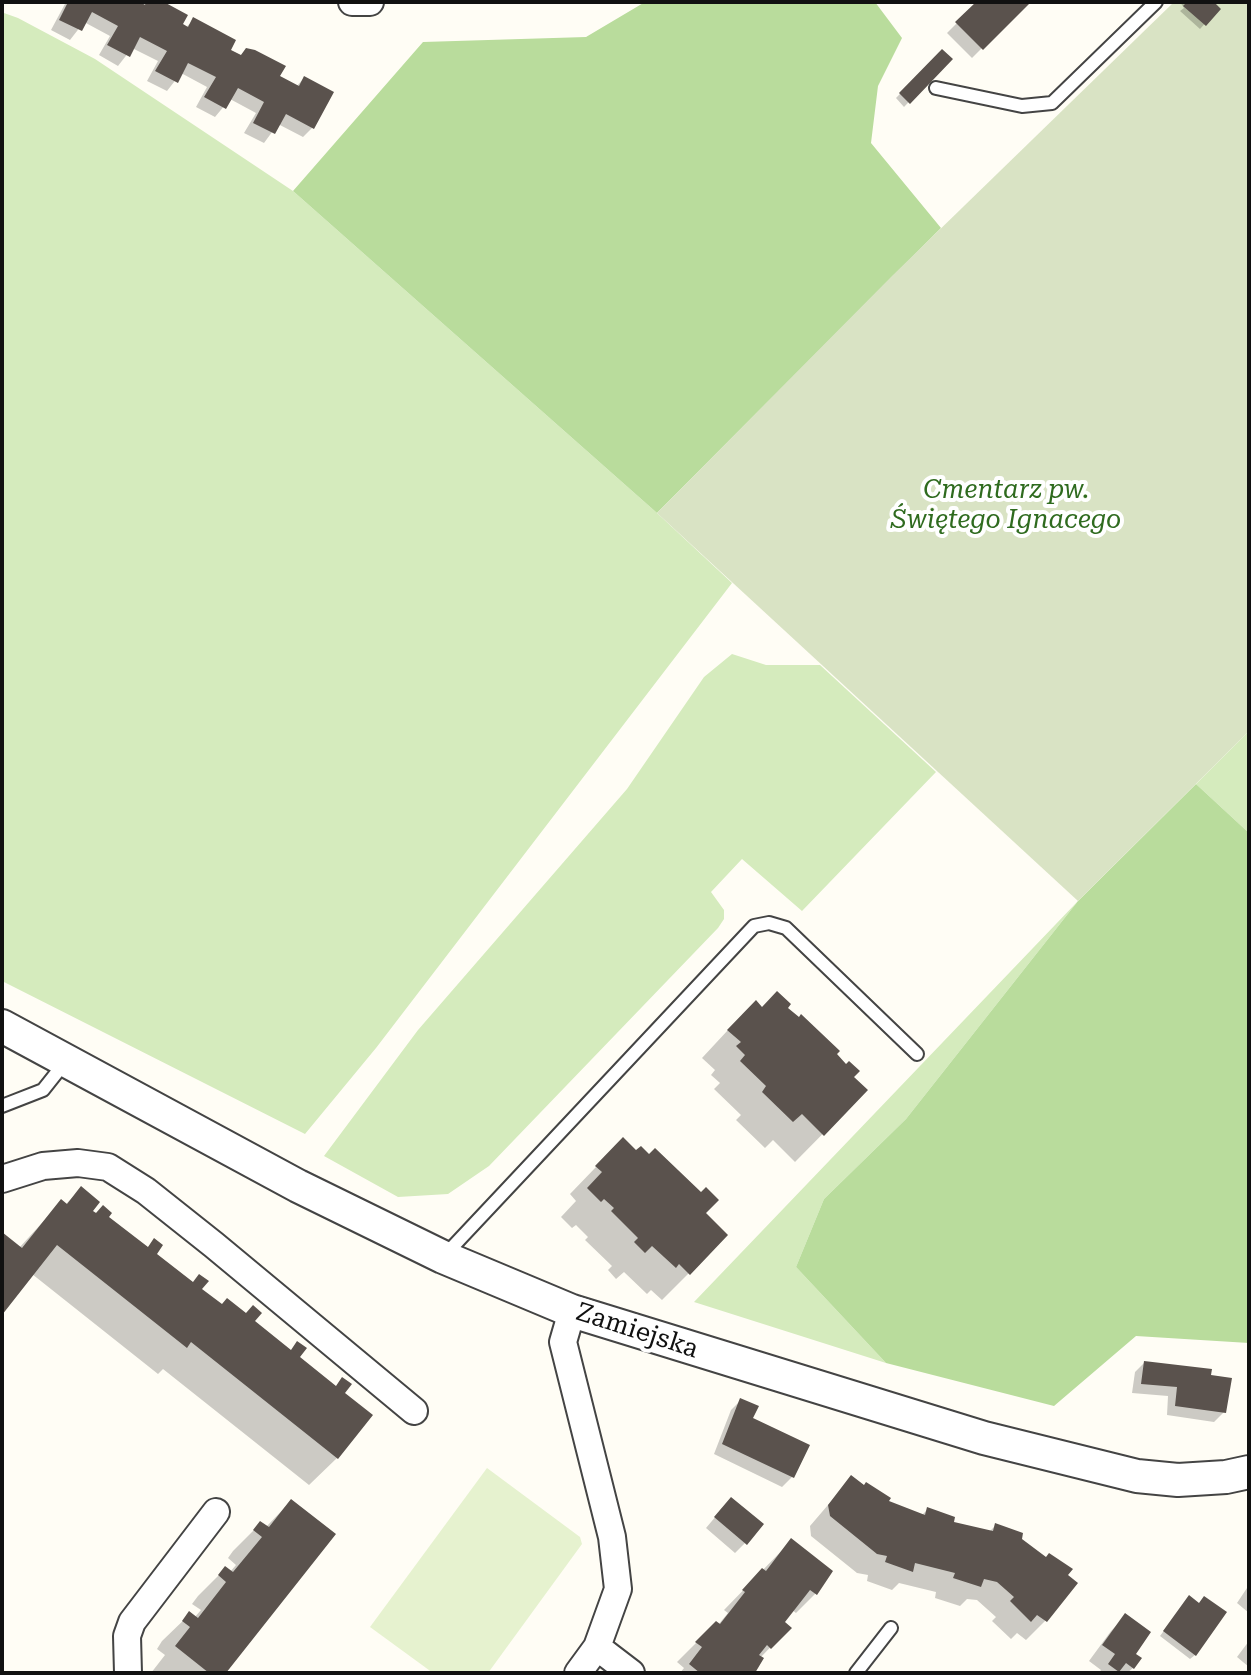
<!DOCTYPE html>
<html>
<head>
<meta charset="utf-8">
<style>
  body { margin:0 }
  #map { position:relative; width:1251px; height:1675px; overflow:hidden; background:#fffdf5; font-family:"Roboto Serif",serif }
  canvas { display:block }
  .frame { position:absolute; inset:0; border:4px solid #111; pointer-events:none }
</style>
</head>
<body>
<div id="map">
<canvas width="1251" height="1675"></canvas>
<div class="frame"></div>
</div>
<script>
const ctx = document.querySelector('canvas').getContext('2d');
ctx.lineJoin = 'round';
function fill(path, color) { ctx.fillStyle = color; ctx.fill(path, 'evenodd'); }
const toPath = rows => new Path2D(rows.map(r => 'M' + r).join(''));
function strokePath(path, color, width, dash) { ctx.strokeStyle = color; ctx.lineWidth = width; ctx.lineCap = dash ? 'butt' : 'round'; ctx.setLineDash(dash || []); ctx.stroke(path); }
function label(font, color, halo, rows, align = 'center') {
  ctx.font = font + ' "Roboto Serif",serif'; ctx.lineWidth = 8; ctx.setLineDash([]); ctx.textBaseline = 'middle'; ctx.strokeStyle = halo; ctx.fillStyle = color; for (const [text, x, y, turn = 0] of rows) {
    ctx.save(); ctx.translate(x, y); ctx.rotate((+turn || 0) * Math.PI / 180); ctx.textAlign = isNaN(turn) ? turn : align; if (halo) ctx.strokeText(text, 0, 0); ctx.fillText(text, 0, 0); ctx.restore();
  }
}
fill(toPath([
  [4,13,18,18,95,59,293,191,657,513,732,583,376,1048,305,1134,2,981,2,16],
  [732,654,766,665,820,665,936,772,802,911,742,859,711,892,724,910,724,919,718,928,489,1166,448,1194,398,1197,324,1156,418,1030,627,789,704,677],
  [1249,731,1249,833,1196,784],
  [1078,901,906,1119,824,1199,796,1267,886,1363,694,1302]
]), '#d5ebbd');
fill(toPath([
  [645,2,875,2,902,38,878,86,871,143,941,228,657,513,293,191,423,42,586,37],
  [1196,784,1249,833,1249,1343,1136,1336,1054,1406,886,1363,796,1267,824,1199,906,1119,1078,901]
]), '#b9dc9c');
fill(toPath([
  [1174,2,1249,2,1249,731,1078,901,657,513,893,275]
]), '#d9e3c4');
fill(toPath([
  [487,1468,580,1537,582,1544,488,1673,433,1673,370,1627]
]), '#e6f2cf');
fill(toPath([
  [66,2,135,2,142,5,145,2,160,2,180,25,185,28,194,20,228,51,239,57,246,50,277,77,296,87,304,78,312,128,303,137,278,124,264,143,244,133,256,113,230,99,215,117,196,107,207,87,181,73,167,91,147,81,158,61,132,48,118,66,99,55,110,36,84,22,70,40,51,30],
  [974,2,1028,2,972,58,947,33,976,4],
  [1180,2,1211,2,1218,9,1200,29,1180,11,1184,8],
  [942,51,950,59,904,107,896,98],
  [786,1008,834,1055,865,1091,795,1162,773,1140,765,1148,736,1120,741,1115,714,1089,720,1083,711,1075,715,1070,702,1058,728,1030,762,1009],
  [596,1167,703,1213,689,1273,662,1300,651,1290,647,1294,624,1272,616,1279,608,1270,612,1266,585,1240,588,1237,576,1225,572,1228,561,1217,576,1201,570,1194],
  [81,1189,91,1211,106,1217,147,1248,154,1241,154,1254,221,1306,252,1321,371,1416,337,1458,309,1485,163,1369,158,1374,32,1274,2,1311,2,1235,19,1248,61,1202,65,1205],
  [1144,1363,1208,1377,1224,1412,1214,1422,1167,1415,1168,1396,1132,1393,1135,1372],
  [741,1400,751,1419,807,1446,792,1477,782,1487,714,1454,731,1410],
  [851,1478,885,1502,921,1516,928,1509,951,1524,989,1532,996,1525,1020,1539,1045,1621,1026,1640,1017,1633,1011,1639,992,1621,996,1617,977,1600,967,1599,960,1606,935,1598,936,1592,899,1583,892,1590,867,1581,868,1575,857,1573,811,1536,810,1526],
  [291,1501,224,1673,151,1673,165,1655,157,1649,162,1641,190,1614,194,1618,201,1610,192,1604,198,1596,225,1569,230,1572,236,1565,228,1558,233,1551,261,1523,266,1527],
  [722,1509,745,1543,735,1553,706,1528],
  [791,1541,830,1571,815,1594,796,1613,792,1610,782,1623,789,1628,760,1658,752,1673,680,1673,684,1668,677,1662,716,1623,718,1625,728,1613,724,1610],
  [1249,1585,1249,1613,1237,1603],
  [1185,1602,1199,1605,1195,1655,1190,1659,1160,1636],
  [1126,1616,1133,1654,1133,1668,1127,1673,1099,1673,1101,1670,1089,1661,1111,1631],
  [1249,1641,1249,1667,1237,1657]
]), '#0003');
fill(toPath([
  [68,2,140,2,145,5,146,2,164,2,188,15,183,24,188,27,193,17,236,40,231,50,241,55,246,48,255,50,286,66,280,76,299,86,304,76,334,92,314,129,286,114,275,134,253,123,264,102,238,88,226,109,204,97,216,77,188,63,178,83,155,71,167,51,140,37,130,57,107,45,118,26,92,12,82,31,59,20],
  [976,2,1031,2,983,50,955,22],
  [1187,2,1214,2,1221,9,1206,26,1183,6],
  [942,49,953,59,910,104,899,93],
  [777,991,791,1004,788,1008,799,1017,801,1014,840,1051,837,1054,846,1064,849,1061,860,1071,854,1077,868,1090,824,1136,802,1114,793,1122,762,1092,766,1086,740,1061,745,1055,736,1046,741,1042,727,1030,756,1000,762,1007],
  [623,1137,636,1150,641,1146,649,1154,655,1148,701,1192,706,1187,719,1200,706,1213,728,1235,690,1275,679,1264,676,1268,652,1246,645,1253,634,1242,638,1238,611,1211,614,1208,604,1199,601,1202,587,1188,602,1172,595,1166],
  [81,1186,100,1202,93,1211,96,1213,103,1205,112,1213,109,1217,148,1247,154,1238,163,1245,157,1254,193,1282,199,1274,209,1281,202,1289,222,1304,227,1298,246,1313,253,1305,262,1313,255,1321,291,1350,297,1341,307,1348,300,1357,336,1386,342,1377,352,1384,345,1393,373,1415,338,1459,191,1342,187,1348,57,1245,2,1315,2,1232,22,1248,61,1199,67,1204],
  [1144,1361,1212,1369,1211,1375,1232,1378,1226,1413,1175,1406,1177,1387,1141,1384],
  [740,1398,759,1406,753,1418,810,1445,794,1478,722,1444],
  [851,1475,864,1485,866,1482,891,1498,889,1501,925,1515,927,1507,955,1517,954,1522,993,1531,995,1523,1023,1533,1022,1539,1046,1557,1049,1553,1073,1569,1068,1575,1078,1583,1047,1622,1037,1615,1031,1622,1010,1601,1014,1597,997,1582,984,1579,981,1587,953,1578,955,1573,915,1563,913,1572,885,1562,887,1556,877,1554,830,1516,828,1505],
  [731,1497,764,1524,747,1545,714,1517],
  [291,1499,336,1534,226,1673,209,1673,175,1646,190,1627,182,1621,189,1611,198,1618,226,1582,218,1575,225,1566,233,1572,262,1537,253,1530,260,1521,269,1527],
  [791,1538,833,1571,817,1595,810,1590,785,1622,792,1628,771,1649,767,1645,759,1655,764,1658,755,1673,700,1673,689,1664,702,1647,695,1642,716,1621,720,1624,745,1592,742,1590,762,1568,766,1571],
  [1189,1595,1199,1603,1204,1596,1227,1612,1196,1656,1163,1631],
  [1125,1613,1151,1632,1136,1654,1142,1658,1134,1669,1126,1663,1119,1672,1108,1664,1115,1654,1102,1645]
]), '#5a524d');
const service = toPath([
  [936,88,1022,106,1052,103,1156,2],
  [2,1106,43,1090,66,1061],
  [445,1255,754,926,769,923,786,928,917,1054],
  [856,1673,891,1628]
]);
const minor = toPath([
  [352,2,370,2],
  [2,1179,43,1166,78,1163,108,1167,146,1191,214,1245,414,1411],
  [572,1311,563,1342,612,1537,618,1589,597,1647,578,1673],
  [597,1647,631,1673],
  [128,1673,127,1636,132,1622,216,1512]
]);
const tertiary = toPath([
  [2,1026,298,1186,443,1257,572,1311,984,1438,1137,1476,1178,1480,1226,1477,1249,1472]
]);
strokePath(service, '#444', 16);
strokePath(minor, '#444', 30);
strokePath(tertiary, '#444', 36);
strokePath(service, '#fff', 12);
strokePath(minor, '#fff', 26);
strokePath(tertiary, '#fff', 32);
label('italic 26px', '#2f6b1f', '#fff', [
  ["Cmentarz pw.",1006,490],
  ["Świętego Ignacego",1006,520]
]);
label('26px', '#111', '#fff', [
  ["Zamiejska",637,1331,18]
]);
</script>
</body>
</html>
